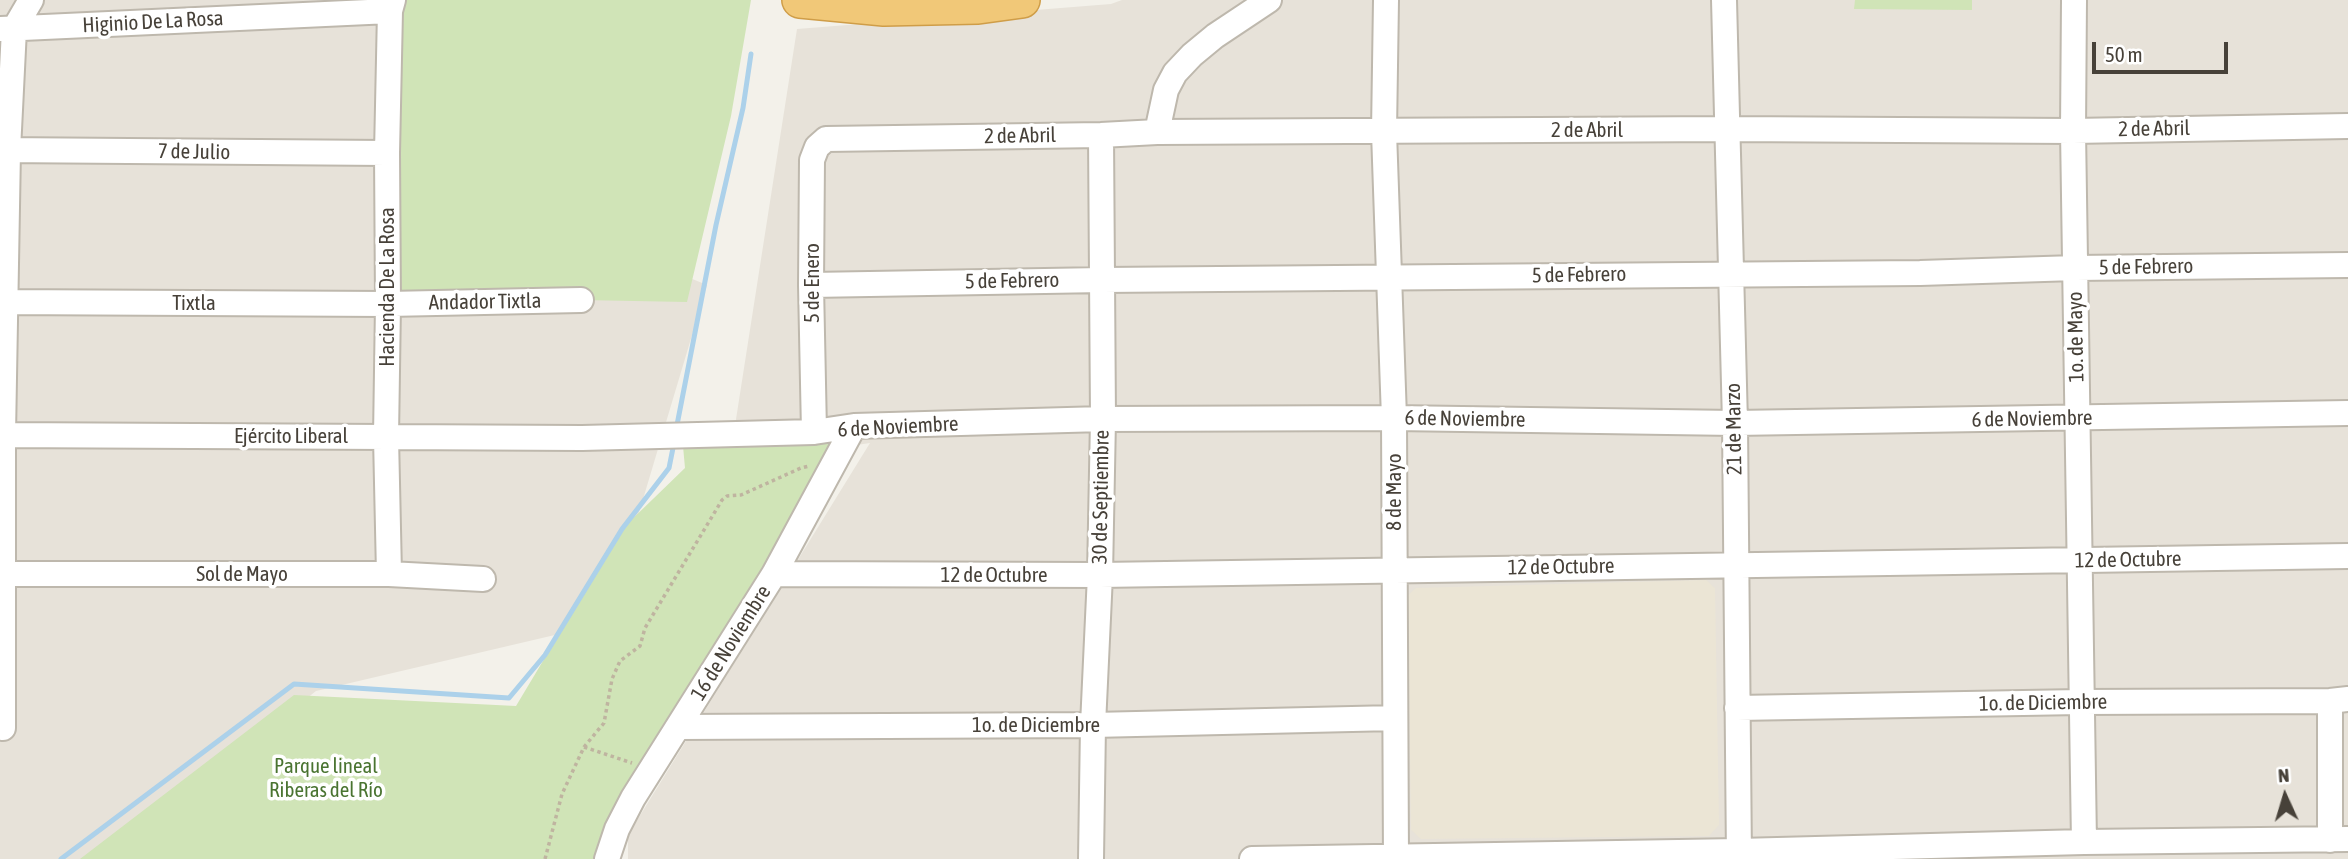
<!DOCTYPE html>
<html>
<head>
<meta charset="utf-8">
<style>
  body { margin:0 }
  #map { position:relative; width:2348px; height:859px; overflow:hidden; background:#f3f1ea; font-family:"Asap Condensed",sans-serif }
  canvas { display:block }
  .north { position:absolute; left:2250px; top:761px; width:70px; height:70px; -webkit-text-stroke:5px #fff; paint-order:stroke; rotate:356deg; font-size:19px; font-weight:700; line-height:28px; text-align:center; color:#474139 }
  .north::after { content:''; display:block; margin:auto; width:24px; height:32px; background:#474139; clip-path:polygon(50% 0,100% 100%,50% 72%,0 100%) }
  .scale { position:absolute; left:2092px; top:42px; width:136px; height:32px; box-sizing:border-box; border:4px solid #474139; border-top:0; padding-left:9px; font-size:21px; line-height:24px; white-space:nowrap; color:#474139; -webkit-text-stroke:5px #fff; paint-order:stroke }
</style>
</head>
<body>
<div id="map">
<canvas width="2348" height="859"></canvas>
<div class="north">N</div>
<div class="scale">50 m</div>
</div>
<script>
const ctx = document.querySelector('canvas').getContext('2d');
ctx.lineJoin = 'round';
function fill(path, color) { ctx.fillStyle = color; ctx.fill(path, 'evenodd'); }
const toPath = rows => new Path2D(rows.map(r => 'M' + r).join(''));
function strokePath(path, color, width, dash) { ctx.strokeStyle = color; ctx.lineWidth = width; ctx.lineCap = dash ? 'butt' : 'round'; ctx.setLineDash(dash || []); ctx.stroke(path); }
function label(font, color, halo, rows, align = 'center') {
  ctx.font = font + ' "Asap Condensed",sans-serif'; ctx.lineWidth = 7; ctx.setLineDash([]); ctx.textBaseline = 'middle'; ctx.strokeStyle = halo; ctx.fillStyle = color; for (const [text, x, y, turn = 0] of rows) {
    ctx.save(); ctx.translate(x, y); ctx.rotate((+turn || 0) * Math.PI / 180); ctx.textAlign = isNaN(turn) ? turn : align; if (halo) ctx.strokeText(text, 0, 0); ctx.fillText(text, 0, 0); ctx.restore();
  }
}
fill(toPath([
  [0,0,416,0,387,154,707,285,606,623,316,691,104,859,0,859],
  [1122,0,2348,0,2348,859,628,859,628,835,870,443,729,464,797,29,1111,4]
]), '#e7e2d9');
fill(toPath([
  [1706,580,1715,588,1719,825,1709,836,1421,839,1411,830,1408,595,1416,588]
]), '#ebe5d5');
fill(toPath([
  [393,0,751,0,731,116,687,302,581,300,388,304],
  [1855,0,1972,0,1972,10,1854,9],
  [854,426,605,859,80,859,294,695,516,706,622,529,685,468,682,435]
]), '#d0e4b7');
strokePath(toPath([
  [676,430,716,225,743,108,751,54],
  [61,859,294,684,509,698,545,655,622,529,669,468,674,443]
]), '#acd1ea', 5);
const minor = toPath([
  [1386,0,1384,132,1394,418,1396,859],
  [1724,0,1735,423,1739,859],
  [2074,0,2073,131,2084,842],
  [1,29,390,11],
  [1157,132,1166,90,1175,73,1192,55,1215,36,1269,0],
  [0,150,387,153],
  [811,285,1103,280,1920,273,2075,268,2348,265],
  [0,302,388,304,581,300],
  [814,432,811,285,812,160,817,147,826,139,1101,135,1157,132,1728,129,2073,131,2348,126],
  [0,435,582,438,814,432,854,426,1103,419,1394,418,1735,423,2348,413],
  [0,574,389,574,483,579],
  [389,574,386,437,388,304,387,153,390,11,393,0],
  [774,574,1100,575,2348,556],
  [2330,701,2330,840],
  [1737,708,2080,702,2330,701,2348,699],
  [678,727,1093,725,1395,718],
  [3,728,3,435,8,150,14,29,31,0],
  [607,859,617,829,633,798,774,574,854,426],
  [1091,859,1093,725,1100,575,1103,419,1101,135],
  [1252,859,1739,851,2084,842,2348,839]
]);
const highway = toPath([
  [800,0,884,8,978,6,1022,0]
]);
strokePath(minor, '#beb8ad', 28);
strokePath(highway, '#cf9d48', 38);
strokePath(toPath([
  [584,747,632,763],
  [545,859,562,794,584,747,604,723,612,679,620,661,640,646,645,628,722,500,727,496,741,495,801,468,809,466]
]), '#bfb4a0', 3.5, [3.5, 3.5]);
strokePath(minor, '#fff', 24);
strokePath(highway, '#f1c878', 35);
label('21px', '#474139', '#fff', [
  ["Higinio De La Rosa",153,22,-3],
  ["2 de Abril",2154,129,-1],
  ["2 de Abril",1587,130],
  ["2 de Abril",1020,136,-1],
  ["7 de Julio",194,152,1],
  ["5 de Febrero",2146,267,-1],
  ["5 de Febrero",1579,275,-1],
  ["5 de Febrero",1012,281,-1],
  ["5 de Enero",812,283,-90],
  ["Hacienda De La Rosa",387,287,-90],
  ["Andador Tixtla",485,302,-1],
  ["Tixtla",194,303],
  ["1o. de Mayo",2076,337,-91],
  ["6 de Noviembre",1465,419,1],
  ["6 de Noviembre",2032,419,-1],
  ["6 de Noviembre",898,427,-3],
  ["21 de Marzo",1734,429,-91],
  ["Ejército Liberal",291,436],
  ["8 de Mayo",1394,492,-90],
  ["30 de Septiembre",1101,497,-89],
  ["12 de Octubre",2128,560,-1],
  ["12 de Octubre",1561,567,-1],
  ["Sol de Mayo",242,574],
  ["12 de Octubre",994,575],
  ["16 de Noviembre",731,643,-58],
  ["1o. de Diciembre",2043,703,-1],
  ["1o. de Diciembre",1036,725]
]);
label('21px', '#4a7431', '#fff', [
  ["Parque lineal",326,766],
  ["Riberas del Río",326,790]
]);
</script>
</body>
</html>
